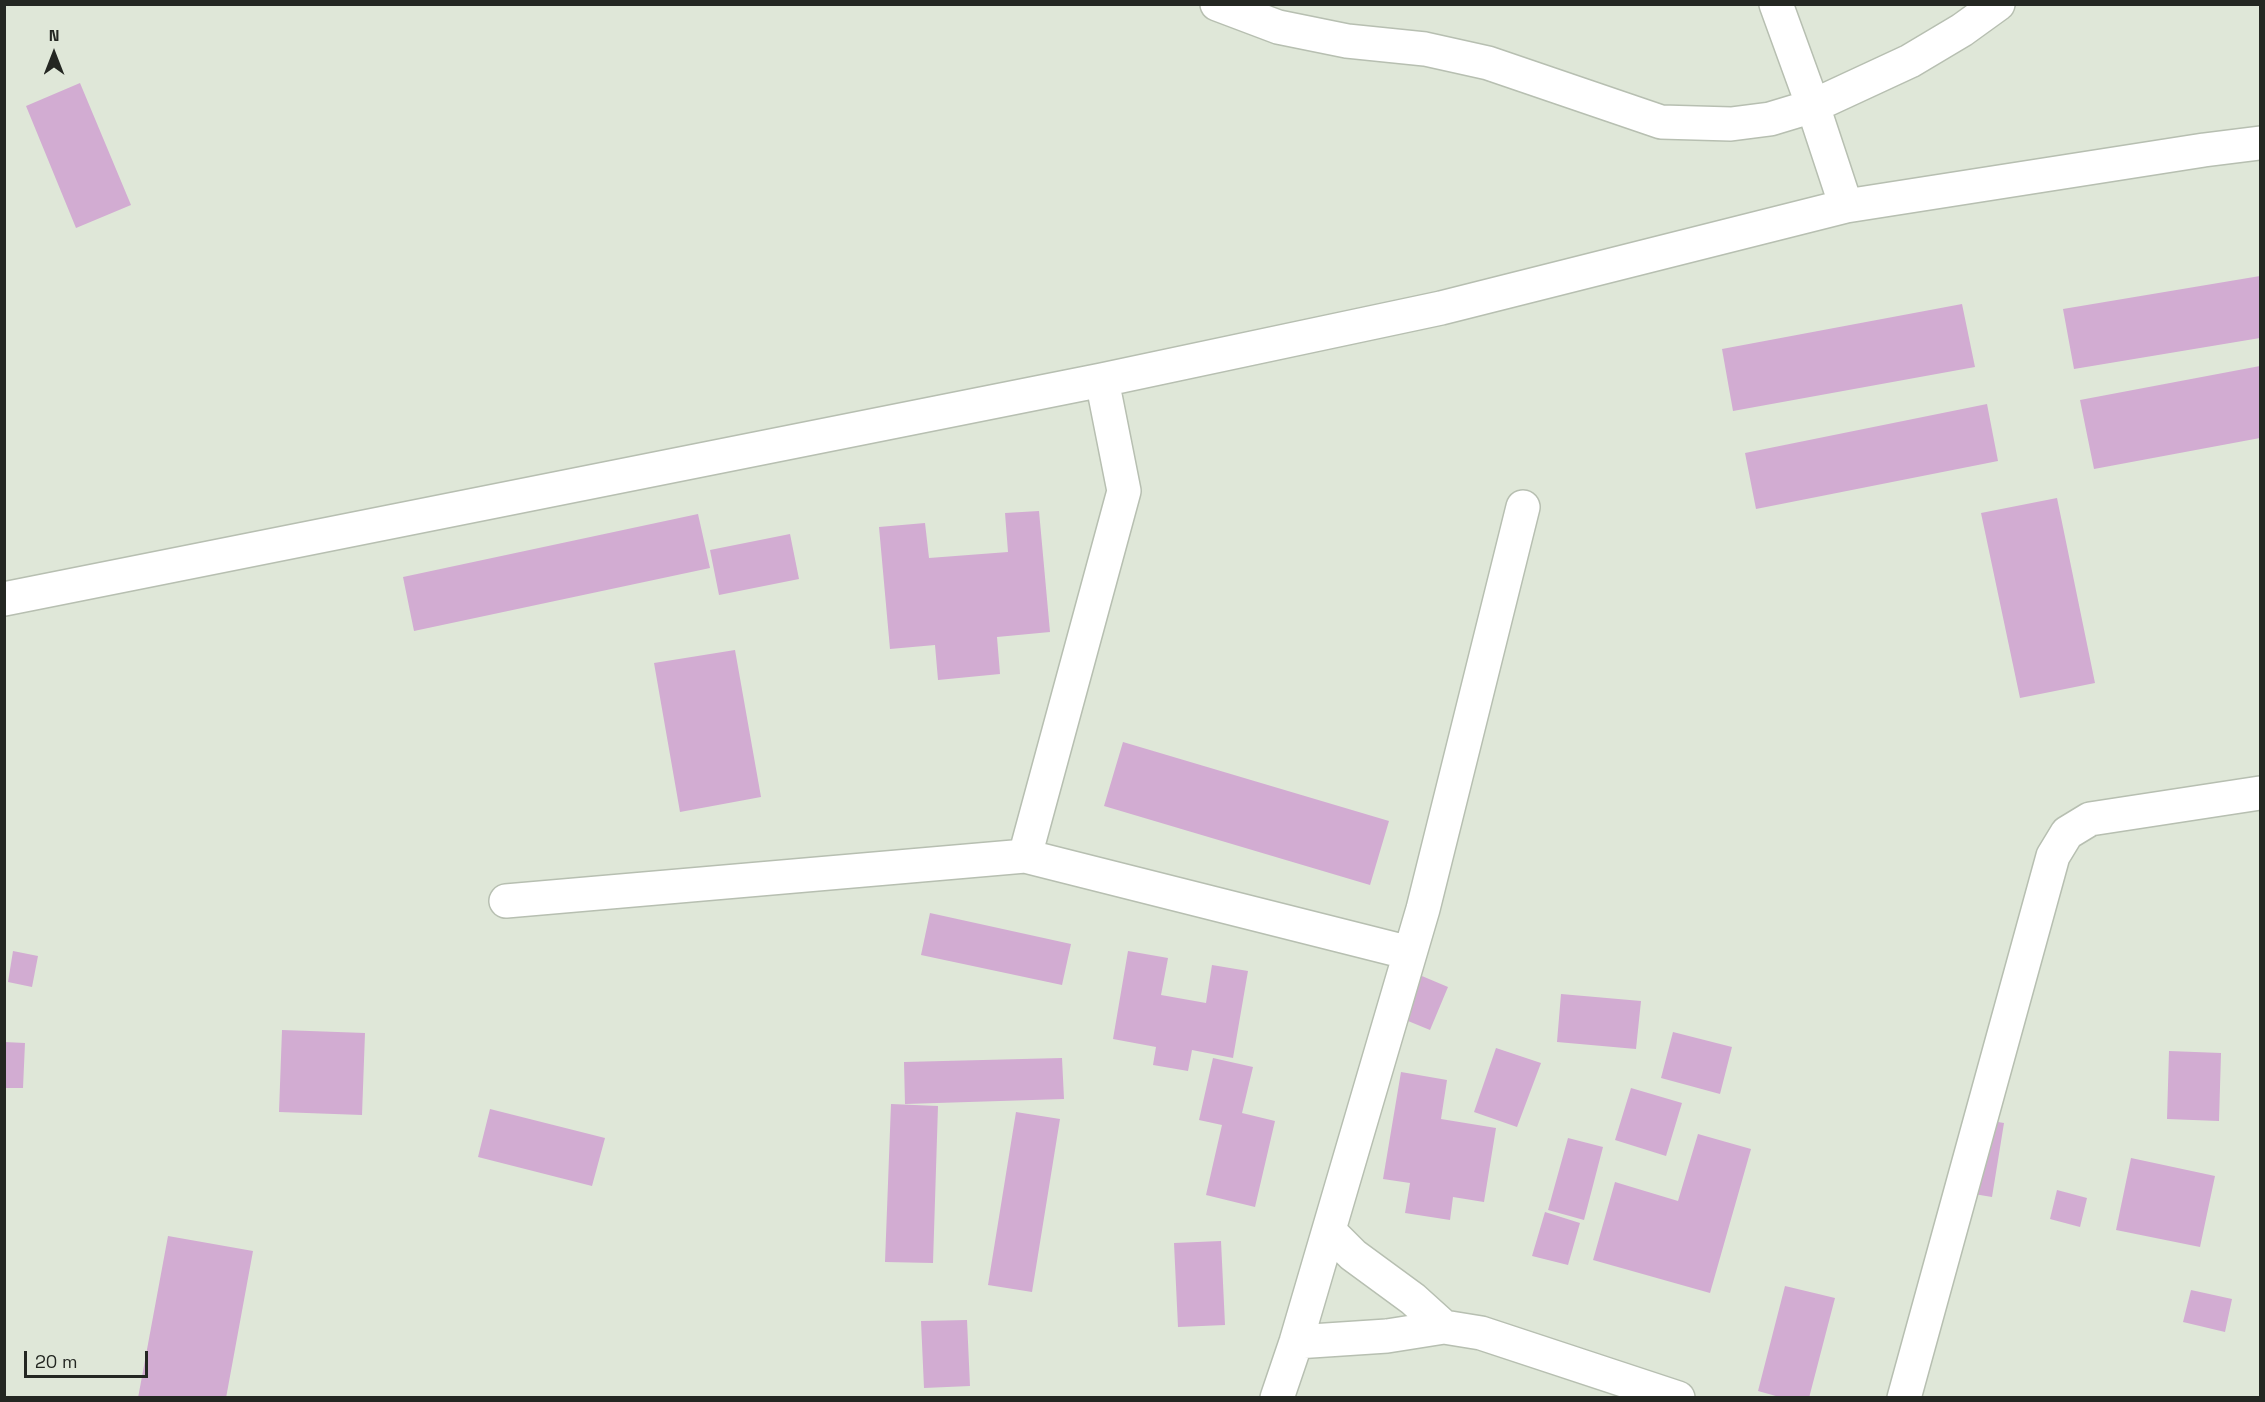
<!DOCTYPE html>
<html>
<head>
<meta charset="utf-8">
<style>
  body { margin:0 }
  #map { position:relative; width:2265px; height:1402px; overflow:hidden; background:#dfe7d8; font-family:"Space Grotesk",sans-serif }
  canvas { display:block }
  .frame { position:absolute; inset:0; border:6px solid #242722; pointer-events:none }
  .north { position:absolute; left:24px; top:24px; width:60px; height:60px; -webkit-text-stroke:4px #dfe7d8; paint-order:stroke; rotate:0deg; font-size:16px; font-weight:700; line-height:24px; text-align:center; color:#242722 }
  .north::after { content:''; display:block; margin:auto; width:21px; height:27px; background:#242722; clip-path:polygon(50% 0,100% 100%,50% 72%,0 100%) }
  .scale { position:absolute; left:24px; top:1351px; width:124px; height:27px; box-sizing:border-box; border:3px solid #242722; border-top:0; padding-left:8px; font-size:18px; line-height:21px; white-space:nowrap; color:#242722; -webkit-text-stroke:4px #dfe7d8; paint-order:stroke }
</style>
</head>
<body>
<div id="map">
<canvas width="2265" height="1402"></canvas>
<div class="frame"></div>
<div class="north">N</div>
<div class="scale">20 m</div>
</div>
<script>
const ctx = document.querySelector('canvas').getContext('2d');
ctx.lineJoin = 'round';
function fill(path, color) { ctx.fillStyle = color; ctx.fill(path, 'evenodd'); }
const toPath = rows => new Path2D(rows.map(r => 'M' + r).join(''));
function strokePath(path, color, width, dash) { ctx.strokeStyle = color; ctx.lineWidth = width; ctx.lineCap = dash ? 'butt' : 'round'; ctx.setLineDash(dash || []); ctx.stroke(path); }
fill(toPath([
  [80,83,131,205,76,228,26,106],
  [2260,276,2260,338,2074,369,2063,309],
  [1962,304,1975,367,1733,411,1722,349],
  [2260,366,2260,438,2094,469,2080,400],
  [1987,404,1998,461,1756,509,1745,453],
  [2057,498,2095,683,2020,698,1981,513],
  [1039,511,1050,632,997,637,1000,674,938,680,935,645,890,649,879,527,925,523,929,558,1008,552,1005,513],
  [698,514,710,568,414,631,403,577],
  [790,534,799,579,719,595,710,550],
  [735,650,761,797,680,812,654,663],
  [1123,742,1389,821,1370,885,1104,806],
  [930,913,1071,944,1062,985,921,955],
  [13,951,38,956,32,987,8,982],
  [1128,951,1168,958,1161,995,1206,1003,1212,965,1248,971,1233,1058,1192,1050,1188,1071,1153,1065,1156,1047,1113,1039],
  [1410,971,1448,987,1430,1030,1391,1014],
  [1561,994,1641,1001,1636,1049,1557,1042],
  [282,1030,365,1033,362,1115,279,1112],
  [1673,1032,1732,1047,1720,1094,1661,1078],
  [4,1042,25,1043,23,1088,4,1088],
  [1496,1048,1541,1063,1517,1127,1474,1112],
  [2169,1051,2221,1053,2219,1121,2167,1119],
  [1062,1058,1064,1099,905,1104,904,1062],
  [1213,1058,1253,1067,1242,1113,1275,1121,1255,1207,1206,1195,1222,1125,1199,1120],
  [1401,1072,1447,1080,1441,1119,1496,1128,1484,1202,1453,1197,1450,1220,1405,1213,1410,1183,1383,1179],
  [1631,1088,1682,1103,1666,1156,1615,1140],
  [891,1104,938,1106,933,1263,885,1262],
  [490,1109,605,1138,592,1186,478,1157],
  [1016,1112,1060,1119,1032,1292,988,1285],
  [1968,1117,2004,1123,1992,1197,1956,1191],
  [1698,1134,1751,1149,1710,1293,1593,1260,1615,1182,1678,1201],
  [1568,1138,1603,1147,1584,1220,1548,1210],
  [2131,1158,2215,1176,2200,1247,2116,1230],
  [2057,1190,2087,1198,2080,1227,2050,1219],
  [1545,1212,1580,1223,1568,1265,1532,1256],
  [168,1236,253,1251,226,1398,138,1398],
  [1221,1241,1225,1325,1178,1327,1174,1243],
  [1785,1286,1835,1298,1809,1398,1783,1398,1758,1391],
  [2191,1290,2232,1299,2225,1332,2183,1322],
  [967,1320,970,1386,924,1388,921,1321]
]), '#d2acd2');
const minor = toPath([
  [1217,4,1278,27,1347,41,1425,49,1488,63,1661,122,1731,124,1770,119,1813,106,1910,61,1962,30,1998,4],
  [1776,4,1813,106,1846,206],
  [4,599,1102,380,1441,308,1846,206,2204,150,2260,143],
  [1025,856,1124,491,1102,380],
  [506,901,1025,856,1410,953],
  [1329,1231,1353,1255,1413,1299,1444,1327],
  [1296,1342,1387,1336,1444,1327,1481,1333,1678,1398],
  [1277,1398,1296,1342,1423,909,1523,507],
  [1904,1398,2053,856,2067,833,2090,819,2260,793]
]);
strokePath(minor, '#b7bfb1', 36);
strokePath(minor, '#fff', 33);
</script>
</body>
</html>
